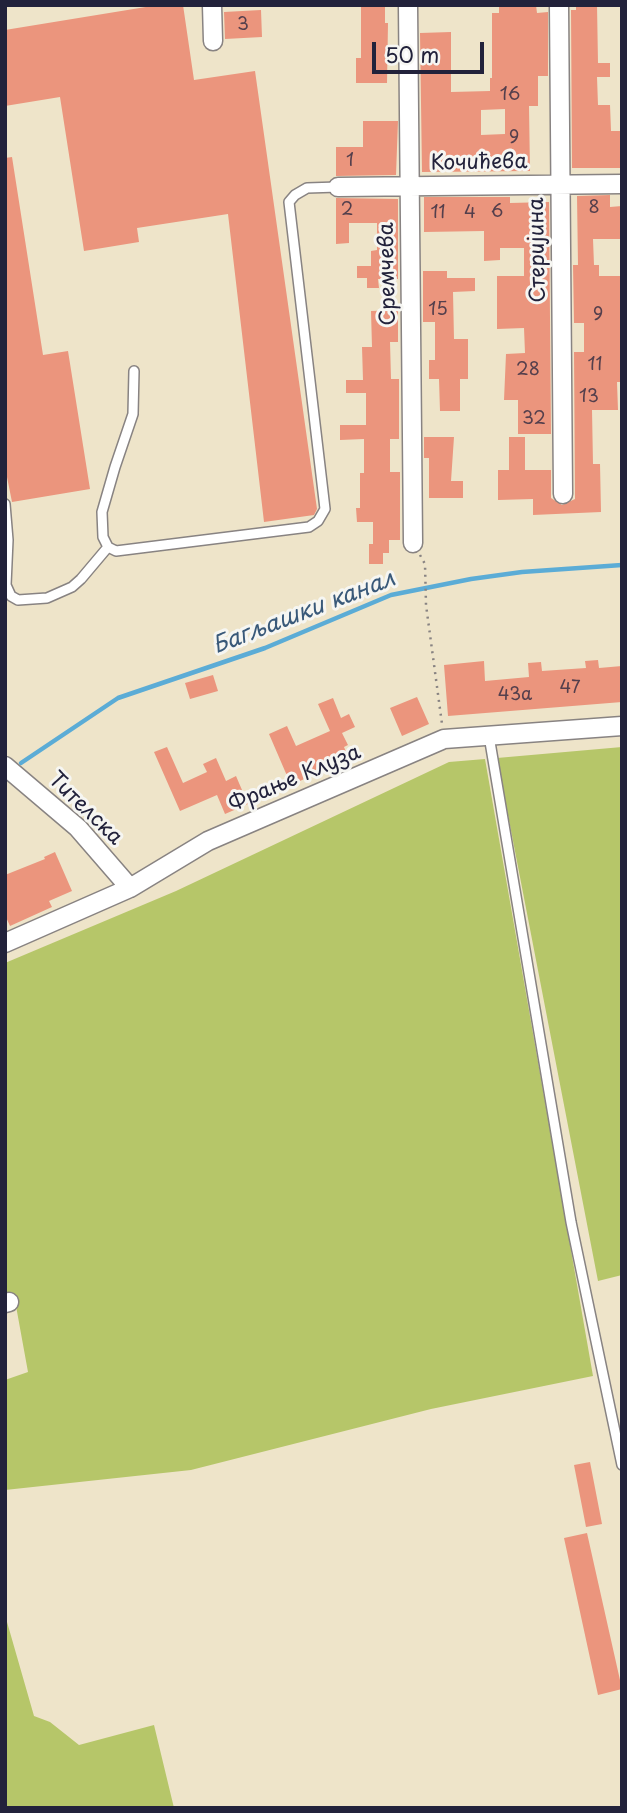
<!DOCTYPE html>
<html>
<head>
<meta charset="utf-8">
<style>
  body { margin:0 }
  #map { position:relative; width:627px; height:1813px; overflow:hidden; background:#eee4c9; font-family:"Playpen Sans",sans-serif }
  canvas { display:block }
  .frame { position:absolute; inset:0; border:7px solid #22223b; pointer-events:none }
  .scale { position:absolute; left:372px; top:42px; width:112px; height:32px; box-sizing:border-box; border:4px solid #22223b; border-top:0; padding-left:9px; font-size:21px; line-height:24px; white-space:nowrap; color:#22223b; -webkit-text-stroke:5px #f6f6f2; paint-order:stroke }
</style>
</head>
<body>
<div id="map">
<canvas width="627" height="1813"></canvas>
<div class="frame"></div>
<div class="scale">50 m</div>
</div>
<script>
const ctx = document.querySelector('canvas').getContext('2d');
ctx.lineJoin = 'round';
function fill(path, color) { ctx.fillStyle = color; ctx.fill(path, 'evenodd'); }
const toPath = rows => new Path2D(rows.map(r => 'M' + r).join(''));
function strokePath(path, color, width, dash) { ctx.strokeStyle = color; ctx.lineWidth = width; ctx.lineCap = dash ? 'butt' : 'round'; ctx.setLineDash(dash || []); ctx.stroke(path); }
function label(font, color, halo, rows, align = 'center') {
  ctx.font = font + ' "Playpen Sans",sans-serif'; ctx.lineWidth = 6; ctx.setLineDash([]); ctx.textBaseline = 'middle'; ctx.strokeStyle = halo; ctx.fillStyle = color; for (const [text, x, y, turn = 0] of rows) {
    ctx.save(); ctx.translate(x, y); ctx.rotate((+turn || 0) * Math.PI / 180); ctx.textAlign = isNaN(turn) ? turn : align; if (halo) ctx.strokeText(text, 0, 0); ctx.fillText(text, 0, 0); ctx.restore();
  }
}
fill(toPath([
  [622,747,622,1275,598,1281,497,758],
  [485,759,593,1376,431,1409,191,1470,5,1490,5,1380,28,1372,14,1295,5,1297,5,963,176,891,449,762],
  [5,1615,34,1716,50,1722,79,1745,154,1725,174,1808,5,1808]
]), '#b6c669');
strokePath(toPath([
  [21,763,118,698,265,648,391,595,471,579,522,572,622,565]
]), '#5bacd6', 4.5);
fill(toPath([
  [158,5,183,5,194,80,255,71,317,509,314,515,264,522,228,214,137,228,139,242,84,251,60,97,5,106,5,30],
  [361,5,385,5,385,23,388,23,387,83,356,83,356,58,361,58],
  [499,5,536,5,537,13,548,12,548,76,538,76,538,106,529,106,530,171,422,172,420,33,451,32,451,92,490,91,490,78,492,78,492,13,499,13],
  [505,109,505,134,481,135,481,110],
  [576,5,597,5,598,63,610,63,610,77,597,77,598,105,610,105,611,131,621,131,622,168,572,168,571,10,576,10],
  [261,10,262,37,225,39,224,12],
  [363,121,398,121,396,175,336,176,336,147,363,147],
  [12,157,43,355,68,351,90,489,12,502,5,467,5,158],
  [610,195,610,207,622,206,622,239,593,239,594,265,599,265,599,276,622,276,622,382,617,382,618,410,592,410,593,464,600,464,601,512,533,515,533,499,498,500,498,470,509,470,509,437,525,437,525,470,551,470,551,498,562,505,575,499,574,352,584,352,584,323,574,323,573,265,578,265,577,196],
  [424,197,510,197,510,203,549,202,551,434,518,434,518,400,504,400,506,354,525,353,524,328,497,329,497,276,524,276,524,248,500,248,500,260,484,261,484,231,424,232],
  [336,198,398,199,398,279,378,279,379,288,367,288,367,278,357,278,357,266,371,266,371,251,377,250,377,223,349,223,349,243,336,244],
  [423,271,447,271,447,278,475,278,475,291,453,292,454,339,468,339,468,379,460,379,460,411,440,411,439,379,429,379,429,360,435,360,435,322,423,322],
  [398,310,398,342,390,342,391,379,399,379,399,439,390,439,390,472,400,472,400,540,389,540,389,553,383,553,383,564,369,564,369,544,373,544,373,522,357,522,356,508,360,508,360,473,364,473,364,439,340,440,340,425,366,425,366,393,346,393,346,380,363,380,362,347,372,347,371,311],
  [424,437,454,437,451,481,463,481,463,498,429,498,429,458,424,458],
  [598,660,599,668,622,666,622,702,448,716,444,665,484,661,485,681,529,677,528,663,541,662,542,671,586,668,585,661],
  [213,675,218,691,190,699,185,683],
  [417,697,429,724,402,736,390,708],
  [333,698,341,718,349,714,355,727,342,733,348,745,344,747,349,759,291,785,269,734,287,726,296,746,330,731,318,704],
  [167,747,183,783,207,772,203,764,216,758,226,781,236,776,248,804,225,814,217,795,180,811,154,752],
  [55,852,72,891,49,901,52,907,10,926,5,915,5,875,45,859,44,857],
  [590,1462,602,1524,586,1527,574,1465],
  [587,1533,622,1689,598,1695,564,1538]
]), '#eb957d');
const service = toPath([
  [134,371,133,414,115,467,102,512,103,537,108,547,116,551,309,527,318,521,325,509,289,202,295,195,307,188,338,187],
  [5,504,8,540,6,585,11,596,18,600,47,598,72,587,81,579,108,547],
  [489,736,571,1222,622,1465]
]);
const minor = toPath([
  [212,5,213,41],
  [408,5,413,543],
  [559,5,563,494],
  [338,187,622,184],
  [5,766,78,828,130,888],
  [5,943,130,888,208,841,444,739,622,726],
  [5,1303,9,1302]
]);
strokePath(service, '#888382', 12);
strokePath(minor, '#888382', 21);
strokePath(toPath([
  [420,555,425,564,426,605,442,724]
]), '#888382', 2.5, [2, 5]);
strokePath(service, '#fff', 9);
strokePath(minor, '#fff', 18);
label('18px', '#543f4c', null, [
  ["3",243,25],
  ["16",510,95],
  ["9",514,138],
  ["1",350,161],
  ["8",594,208],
  ["2",347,210],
  ["6",497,212],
  ["11",438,213],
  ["4",470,213],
  ["15",438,310],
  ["9",598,315],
  ["11",595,365],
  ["28",528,370],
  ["13",589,397],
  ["32",534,419],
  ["47",570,688],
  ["43a",515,695]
]);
label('21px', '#22223b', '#f6f6f2', [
  ["Кочићева",479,163,-1],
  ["Стеријина",538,250,-91],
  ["Сремчева",388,274,-91],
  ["Фрање Клуза",295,779,-23],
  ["Тителска",85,809,44]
]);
label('italic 23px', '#395979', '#f6f6f2', [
  ["Багљашки канал",304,613,-21]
]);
</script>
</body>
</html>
